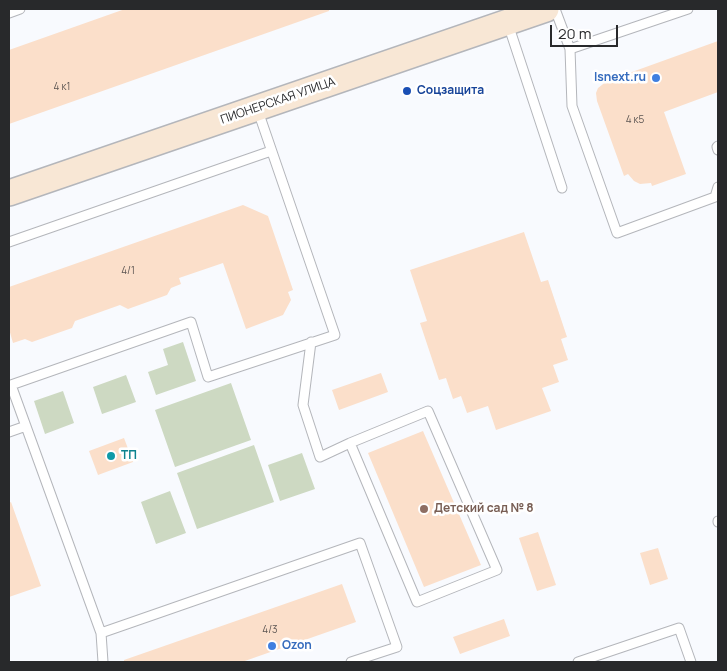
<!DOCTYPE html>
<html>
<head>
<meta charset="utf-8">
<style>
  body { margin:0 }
  #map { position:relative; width:727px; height:671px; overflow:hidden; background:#f8fafe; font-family:Manrope,sans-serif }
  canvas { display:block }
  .frame { position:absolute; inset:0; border:10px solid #28292b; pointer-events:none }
  .scale { position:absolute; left:550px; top:25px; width:68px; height:22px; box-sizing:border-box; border:2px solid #28292b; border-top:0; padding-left:6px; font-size:15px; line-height:18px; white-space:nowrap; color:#28292b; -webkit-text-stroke:4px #fff; paint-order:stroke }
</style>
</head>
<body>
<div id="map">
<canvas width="727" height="671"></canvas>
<div class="frame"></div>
<div class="scale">20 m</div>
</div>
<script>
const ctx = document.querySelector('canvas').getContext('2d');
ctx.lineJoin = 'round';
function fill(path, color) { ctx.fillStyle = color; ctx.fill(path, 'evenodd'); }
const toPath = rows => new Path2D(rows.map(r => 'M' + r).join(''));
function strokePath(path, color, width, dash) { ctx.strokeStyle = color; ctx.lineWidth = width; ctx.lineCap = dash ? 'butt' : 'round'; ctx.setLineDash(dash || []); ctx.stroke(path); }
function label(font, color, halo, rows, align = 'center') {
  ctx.font = font + ' Manrope,sans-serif'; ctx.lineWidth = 5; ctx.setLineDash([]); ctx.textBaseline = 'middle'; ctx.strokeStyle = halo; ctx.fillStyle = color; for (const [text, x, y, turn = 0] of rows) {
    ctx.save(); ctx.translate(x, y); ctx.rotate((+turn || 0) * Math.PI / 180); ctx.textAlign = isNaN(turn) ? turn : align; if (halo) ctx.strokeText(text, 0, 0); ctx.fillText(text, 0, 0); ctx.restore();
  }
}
fill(toPath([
  [183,342,196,381,156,395,148,372,168,365,163,349],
  [126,375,136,402,102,414,93,387],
  [231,383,251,440,175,467,155,410],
  [63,391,74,423,45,434,34,401],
  [254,445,274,502,197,529,177,473],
  [302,453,315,489,280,501,268,465],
  [170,491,186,533,156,544,141,502]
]), '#cdd9c2');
fill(toPath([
  [125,9,329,9,329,11,9,124,9,50],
  [718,41,718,92,664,112,686,174,652,186,651,183,640,184,634,181,628,174,624,176,597,101,596,93,598,88,607,81],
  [243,205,268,216,293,290,288,292,291,300,283,315,246,329,223,263,179,278,181,284,171,288,167,295,128,309,120,305,75,321,72,328,32,342,25,339,13,343,9,329,9,287],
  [524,232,541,282,548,280,567,337,561,339,568,360,553,365,559,382,542,388,551,411,496,430,488,406,467,413,461,396,453,399,446,378,439,380,420,323,427,321,410,270],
  [381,373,388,392,339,410,332,390],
  [423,431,481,565,424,587,368,453],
  [124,438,133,462,98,475,89,451],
  [11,502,41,586,9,597,9,503],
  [538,532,556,585,537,591,519,538],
  [658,548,668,579,650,585,640,553],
  [342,584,356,622,242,662,124,662,124,660],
  [504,619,510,636,460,654,453,637]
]), '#fbdfca');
const service = toPath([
  [555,9,570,49,572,106,617,233,715,197,718,187],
  [9,13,20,9],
  [508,24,562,188],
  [570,49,688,9],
  [718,146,717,147,718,150],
  [9,242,271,151],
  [311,342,303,405,320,457,350,443,428,411,497,570,417,602,350,443],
  [9,432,26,426],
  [718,521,718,522],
  [101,633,360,543,397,647,351,662],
  [103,662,101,633,11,385,191,322,208,377,335,335,258,111],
  [578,662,679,628,691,662]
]);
const secondary = toPath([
  [9,193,546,9]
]);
strokePath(service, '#b4b6bb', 11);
strokePath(secondary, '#b4b6bb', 28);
strokePath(service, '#fff', 9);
strokePath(secondary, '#f8e7d5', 25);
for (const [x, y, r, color] of [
  [656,78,5,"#3f7fe0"],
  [407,91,5,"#1a4fb4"],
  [111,456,5,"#0f9aa8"],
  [424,509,5,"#8d6e63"],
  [272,646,5,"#3f7fe0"]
]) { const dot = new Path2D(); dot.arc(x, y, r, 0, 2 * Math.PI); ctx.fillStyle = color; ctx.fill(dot); strokePath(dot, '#fff', 2); }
label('10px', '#5d5653', null, [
  ["4 к1",62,87],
  ["4 к5",635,120],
  ["4/1",128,271],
  ["4/3",270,630]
]);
label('bold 12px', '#366cbe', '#fff', [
  ["Isnext.ru",646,78],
  ["Ozon",282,646,"left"]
], 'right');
label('bold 12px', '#164399', '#fff', [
  ["Соцзащита",417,91]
], 'left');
label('12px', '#28292b', '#fff', [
  ["ПИОНЕРСКАЯ УЛИЦА",278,101,-19]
]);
label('bold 12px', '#0d838f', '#fff', [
  ["ТП",121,456]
], 'left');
label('bold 12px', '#785e54', '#fff', [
  ["Детский сад № 8",434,509]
], 'left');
</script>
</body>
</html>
